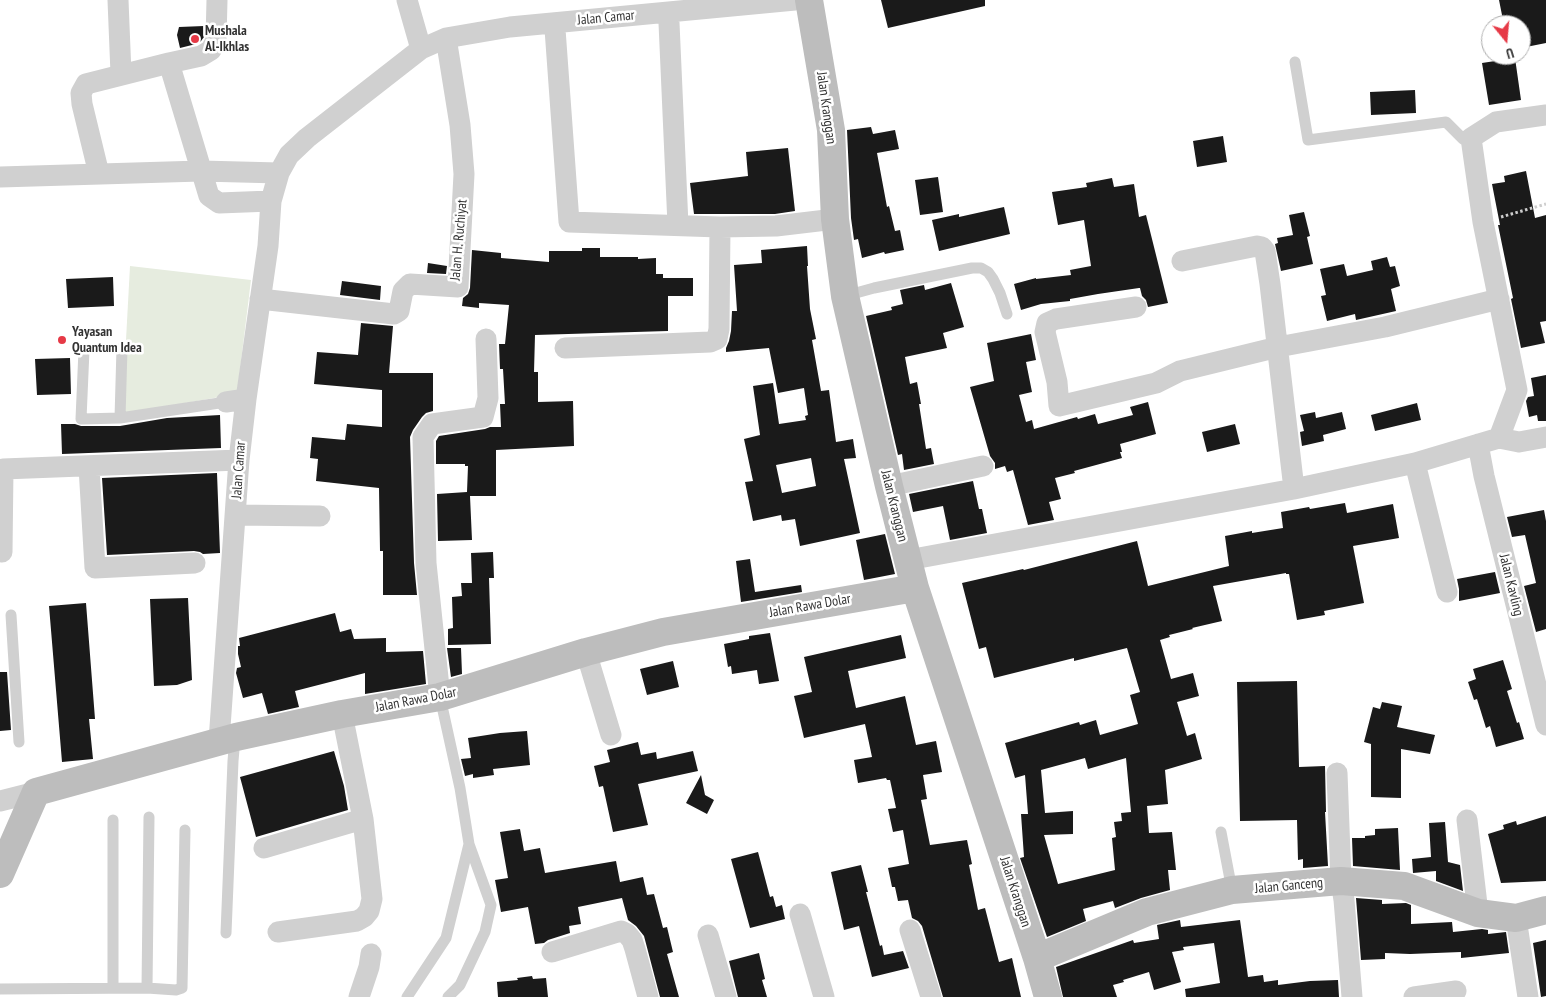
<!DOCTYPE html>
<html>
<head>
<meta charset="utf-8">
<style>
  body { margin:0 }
  #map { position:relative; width:1546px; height:997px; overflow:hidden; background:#fff; font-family:"PT Sans Narrow",sans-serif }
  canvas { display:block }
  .north { position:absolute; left:1481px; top:15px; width:50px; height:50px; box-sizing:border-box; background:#fff; border:1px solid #adadad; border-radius:50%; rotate:163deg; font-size:14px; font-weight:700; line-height:20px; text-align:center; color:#333 }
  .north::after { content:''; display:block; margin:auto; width:18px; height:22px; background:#e63946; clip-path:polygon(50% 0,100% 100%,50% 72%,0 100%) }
</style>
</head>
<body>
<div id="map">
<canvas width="1546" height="997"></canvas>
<div class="north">U</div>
</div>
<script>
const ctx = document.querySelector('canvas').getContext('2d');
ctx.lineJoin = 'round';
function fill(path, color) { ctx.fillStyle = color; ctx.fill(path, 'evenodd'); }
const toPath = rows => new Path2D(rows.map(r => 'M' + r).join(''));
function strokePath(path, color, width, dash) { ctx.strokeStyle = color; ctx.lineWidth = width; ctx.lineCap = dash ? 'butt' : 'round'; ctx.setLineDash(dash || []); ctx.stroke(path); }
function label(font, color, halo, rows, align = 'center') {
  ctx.font = font + ' "PT Sans Narrow",sans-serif'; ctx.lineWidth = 5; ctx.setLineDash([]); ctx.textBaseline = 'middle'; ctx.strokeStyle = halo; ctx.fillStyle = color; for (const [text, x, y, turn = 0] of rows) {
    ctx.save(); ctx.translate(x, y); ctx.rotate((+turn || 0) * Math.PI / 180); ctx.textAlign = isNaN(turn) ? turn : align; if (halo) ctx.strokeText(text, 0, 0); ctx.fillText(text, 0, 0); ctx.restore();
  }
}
fill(toPath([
  [130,266,251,280,237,394,122,414]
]), '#e6ecdf');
fill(toPath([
  [881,0,985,0,985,6,888,28],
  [1499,0,1546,0,1546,43,1521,48,1521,25,1504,25],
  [204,26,204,37,201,41,196,44,180,48,177,35,179,27],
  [1515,58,1521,100,1489,105,1482,63],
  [1415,90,1416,113,1371,115,1370,92],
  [871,127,873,134,895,130,899,149,877,153,887,207,889,206,895,231,900,230,904,250,885,254,884,252,862,258,858,239,854,240,851,218,847,130],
  [1223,136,1227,162,1197,167,1193,141],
  [788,148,795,211,775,214,694,214,690,183,748,176,746,152],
  [1526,171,1535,218,1546,215,1546,321,1540,322,1545,343,1521,348,1511,299,1513,298,1498,225,1500,225,1492,184,1505,182,1504,176],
  [938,177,943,212,920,215,915,180],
  [1112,178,1114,187,1134,184,1139,217,1146,215,1168,303,1148,307,1146,300,1142,296,1140,288,1139,288,1098,294,1070,299,1070,301,1041,304,1021,310,1014,284,1036,278,1036,279,1071,275,1070,270,1091,266,1084,220,1058,225,1052,192,1087,187,1086,183],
  [1004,207,1010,234,939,251,932,220,959,214,959,217],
  [1304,212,1310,236,1307,237,1313,264,1281,271,1275,244,1278,243,1277,238,1293,235,1289,215],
  [807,246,808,266,807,266,810,309,816,339,812,340,821,391,829,390,836,442,853,439,856,458,844,459,860,533,800,546,795,519,782,521,781,515,753,521,745,482,753,481,744,439,760,435,753,386,773,383,779,424,806,420,805,416,808,415,804,388,778,393,769,348,726,352,726,348,729,341,731,331,732,311,737,311,734,265,762,263,761,250],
  [811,458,816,486,782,493,776,465],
  [582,248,600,248,600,257,638,257,638,259,656,258,656,274,663,274,663,278,693,278,693,296,668,296,668,331,535,335,534,372,538,372,538,402,573,401,574,446,496,450,496,496,470,496,472,540,438,541,437,494,467,492,468,466,465,466,465,464,436,464,436,441,439,436,485,429,490,427,501,427,500,404,505,404,503,369,500,369,499,344,505,344,509,305,479,303,479,308,462,306,463,298,468,294,470,288,472,250,501,253,501,258,549,262,549,251,582,251],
  [1387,257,1390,267,1395,266,1400,286,1391,289,1396,311,1356,320,1355,314,1327,321,1321,296,1326,295,1320,269,1344,264,1347,276,1373,270,1371,261],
  [428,263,447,266,446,274,427,273],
  [113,277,114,306,68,308,66,279],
  [342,281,381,286,380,300,340,295],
  [951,283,964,327,943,333,947,348,905,357,910,384,917,382,921,404,919,404,926,449,931,448,934,464,904,470,902,454,898,455,866,316,892,310,891,307,903,304,900,290,924,285,925,290],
  [361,323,393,326,389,373,433,373,433,411,426,413,422,417,413,430,410,437,414,563,417,595,383,595,383,551,380,551,379,488,316,481,318,459,310,458,312,437,345,440,347,424,382,427,382,390,314,384,317,352,358,355],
  [1031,334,1036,360,1026,362,1032,392,1019,395,1026,422,1032,420,1034,429,1077,417,1078,419,1095,414,1098,424,1133,415,1130,407,1148,402,1156,434,1120,444,1122,452,1120,452,1122,458,1074,471,1075,473,1055,478,1061,499,1049,502,1054,520,1028,525,1013,470,1007,472,1005,466,995,469,995,463,990,456,970,387,994,381,987,343],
  [70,358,71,394,37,395,35,359],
  [1546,375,1546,421,1538,421,1537,415,1529,417,1526,401,1528,397,1534,396,1531,378],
  [1417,403,1421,420,1375,431,1371,415],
  [1315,412,1316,418,1342,412,1346,429,1323,435,1324,441,1302,446,1300,432,1304,431,1300,415],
  [220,415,221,448,62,454,61,424,75,424,81,426,120,426,167,418],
  [1235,424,1240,444,1207,452,1202,432],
  [217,473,220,553,203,554,200,552,194,551,107,555,102,478],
  [973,481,979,509,982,509,987,533,950,540,943,506,913,512,909,494],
  [1345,503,1347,513,1393,504,1399,538,1353,546,1364,603,1324,611,1325,615,1297,620,1289,574,1286,574,1286,573,1213,586,1222,621,1192,628,1193,629,1169,635,1170,637,1160,640,1171,679,1193,673,1199,696,1177,702,1187,736,1195,733,1202,759,1165,770,1168,804,1147,806,1149,833,1172,832,1176,870,1168,870,1170,890,1141,898,1115,908,1113,901,1083,909,1086,921,1047,937,1020,858,1024,857,1021,814,1028,814,1025,775,1015,778,1005,743,1079,722,1080,725,1096,720,1100,735,1138,724,1130,695,1140,692,1127,648,1074,661,1074,658,994,678,986,647,979,649,962,583,1023,569,1024,570,1137,541,1148,586,1229,566,1225,536,1252,531,1252,533,1283,528,1281,512,1309,507,1310,509],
  [1085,758,1088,769,1126,758,1131,812,1121,813,1122,821,1114,822,1116,837,1112,838,1115,870,1058,884,1044,835,1073,834,1073,811,1045,813,1041,770],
  [1544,510,1546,521,1546,629,1536,632,1524,586,1536,583,1525,535,1512,537,1507,517],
  [885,534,895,574,864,580,856,540],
  [493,552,494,578,489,578,491,644,448,645,448,629,453,628,452,597,462,596,461,583,472,583,471,553],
  [750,559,755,592,801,585,802,592,741,602,736,561],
  [1495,572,1500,593,1459,601,1459,589,1457,579],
  [188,598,192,680,177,685,154,686,150,599],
  [86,603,95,719,89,719,93,759,62,762,49,606],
  [335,613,340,632,351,629,354,639,386,638,386,652,423,651,426,684,365,694,365,673,295,691,299,707,268,714,262,693,243,698,236,673,237,668,241,667,238,654,238,646,240,646,239,638],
  [770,633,779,681,759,684,757,670,732,674,731,666,728,667,724,644,749,639,749,636],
  [901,635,906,658,848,671,856,708,905,696,916,745,936,741,942,772,923,775,927,799,921,800,930,845,967,840,972,864,969,865,978,910,985,908,999,962,1012,958,1021,997,943,997,922,926,918,921,912,918,908,900,898,901,895,887,892,887,888,868,909,864,903,830,893,832,888,809,896,808,890,780,887,780,886,778,858,783,854,760,872,757,865,724,804,738,794,696,812,692,804,657],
  [447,648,461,648,462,674,451,677],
  [1503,660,1512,689,1507,691,1517,723,1519,722,1524,739,1496,747,1490,726,1486,728,1477,699,1474,700,1468,682,1476,679,1473,669],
  [673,661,679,687,647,695,640,669],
  [0,672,7,672,11,730,0,731],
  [1297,681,1299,767,1325,766,1326,812,1325,812,1328,866,1303,868,1303,859,1298,860,1297,820,1240,821,1237,682],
  [1382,702,1402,706,1397,727,1435,735,1430,754,1401,749,1401,798,1371,797,1371,744,1364,742,1373,707,1380,709],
  [527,731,530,765,493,769,494,775,473,778,473,774,465,776,461,759,471,758,468,738,500,733],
  [638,742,641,755,656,752,657,759,693,751,698,771,638,784,648,825,613,832,603,786,599,787,594,766,610,762,607,750],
  [334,751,344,786,348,810,256,837,240,777],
  [701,775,705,795,714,800,707,814,686,803],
  [1546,816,1546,881,1501,883,1488,834,1504,829,1503,825,1516,821,1517,825],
  [1445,822,1448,862,1460,865,1463,891,1436,881,1436,871,1413,873,1412,859,1431,857,1429,823],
  [1398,828,1400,870,1353,866,1352,838,1365,838,1365,836,1375,835,1375,829],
  [520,829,524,851,540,848,545,873,616,861,620,882,643,877,647,895,654,894,663,928,667,927,673,952,667,954,679,997,660,997,644,936,636,926,628,920,622,898,578,907,581,924,569,926,570,933,548,940,544,943,535,944,528,907,501,912,495,880,508,878,500,832],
  [758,852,770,897,773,896,776,907,782,905,785,919,750,928,731,859],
  [861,865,868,892,866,892,880,946,882,945,884,955,903,951,909,968,872,977,859,926,844,930,831,872],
  [1356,898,1382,900,1382,904,1406,903,1411,905,1411,924,1452,922,1453,932,1482,929,1488,930,1488,934,1506,932,1509,953,1461,958,1461,952,1410,954,1385,953,1385,959,1361,960],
  [1180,920,1181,927,1240,920,1248,977,1263,975,1264,982,1278,980,1278,985,1310,981,1338,980,1339,997,1186,997,1185,989,1220,983,1214,943,1183,947,1184,950,1172,952,1181,982,1154,990,1149,972,1123,980,1124,982,1113,985,1117,997,1063,997,1056,967,1133,940,1134,943,1159,939,1157,925],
  [1546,940,1546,996,1541,997,1533,943],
  [759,953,765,979,762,980,767,997,738,997,729,961],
  [532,976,533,979,546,978,548,997,498,997,497,982,518,980,517,978]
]), '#1a1a1a');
strokePath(toPath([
  [1501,217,1546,204]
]), '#cdcdcd', 3, [2.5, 2.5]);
strokePath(toPath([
  [1295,62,1308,140,1446,122,1463,139,1471,138],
  [845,296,874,288,972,268,981,268,988,272,993,279,1000,293,1007,314],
  [84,350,81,419,120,418,226,402],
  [120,418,122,348],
  [11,615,19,742],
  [440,697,460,788,469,844,491,905,485,932,460,985,448,997],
  [113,820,113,988],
  [1221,832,1232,890],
  [226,933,233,761,235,738],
  [147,988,149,817],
  [0,989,147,988,176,990,182,988,185,830],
  [407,997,446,938,469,844]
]), '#d0d0d0', 11);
strokePath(toPath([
  [118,0,121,74],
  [217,0,216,40,211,50,201,56,169,63,209,196,219,203,271,201],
  [407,0,421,49],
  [669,23,678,225],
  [555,29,569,222,720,227,776,226,835,219],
  [99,174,82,104,81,93,86,84,169,63],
  [0,177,201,171,279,173],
  [1182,261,1257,246,1262,247,1265,251,1270,284,1294,489],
  [260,299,394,314,399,311,403,291,410,284,458,287,464,174,460,125,446,38],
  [1136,307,1056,319,1047,323,1045,332,1057,382,1059,406,1156,383,1180,371,1278,347,1385,327,1499,299],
  [565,348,710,342,717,339,719,329,720,227],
  [226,402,246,399],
  [1499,438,1519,442,1546,437],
  [1478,444,1484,476,1546,725],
  [1415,463,1447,592],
  [89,467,95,568,195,563],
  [889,486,983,466],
  [236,515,320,516],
  [2,552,3,469,239,460],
  [908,560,1294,489,1415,463,1499,438,1517,390,1483,222,1471,138,1496,122,1546,115],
  [586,652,611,735],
  [440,697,426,563,423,437,432,424,483,417,488,398,486,339],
  [219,741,239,460,246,399,268,246,271,201,279,173,289,155,307,138,421,49,446,38,510,27,795,0],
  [1337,773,1341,881,1344,900,1352,997],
  [0,801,36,792],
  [1467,820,1478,913],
  [264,848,363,819],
  [800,914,824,997],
  [1516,918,1528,997],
  [910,930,931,997],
  [278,932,357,921,364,917,369,911,372,899,363,819,342,714],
  [708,935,726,997],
  [552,952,621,931,627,934,632,940,635,949,648,997],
  [359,997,369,967,371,954],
  [1414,997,1456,991]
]), '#d0d0d0', 21);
strokePath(toPath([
  [809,0,831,130,835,219,845,296,889,486,915,588,1037,958,1048,997],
  [0,874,36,792,236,737,342,714,440,697,586,652,663,632,915,588],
  [1037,958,1147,912,1232,890,1341,881,1404,886,1478,913,1516,918,1546,910]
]), '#bdbdbd', 28);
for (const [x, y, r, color] of [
  [195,39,5,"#e63946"],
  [62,340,5,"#e63946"]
]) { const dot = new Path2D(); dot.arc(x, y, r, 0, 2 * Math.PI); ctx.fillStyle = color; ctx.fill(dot); strokePath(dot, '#fff', 2); }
label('14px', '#333', '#fff', [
  ["Jalan Camar",606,18,-5],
  ["Jalan Kranggan",826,108,82],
  ["Jalan H. Ruchiyat",459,240,-85],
  ["Jalan Camar",239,470,-86],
  ["Jalan Kranggan",894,506,76],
  ["Jalan Kavling",1511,585,76],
  ["Jalan Rawa Dolar",810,606,-10],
  ["Jalan Rawa Dolar",416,700,-11],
  ["Jalan Ganceng",1289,886,-5],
  ["Jalan Kranggan",1015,892,72]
]);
label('bold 14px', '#333', '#fff', [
  ["Mushala",205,31],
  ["Al-Ikhlas",205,47],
  ["Yayasan",72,332],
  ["Quantum Idea",72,348]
], 'left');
</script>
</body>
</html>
